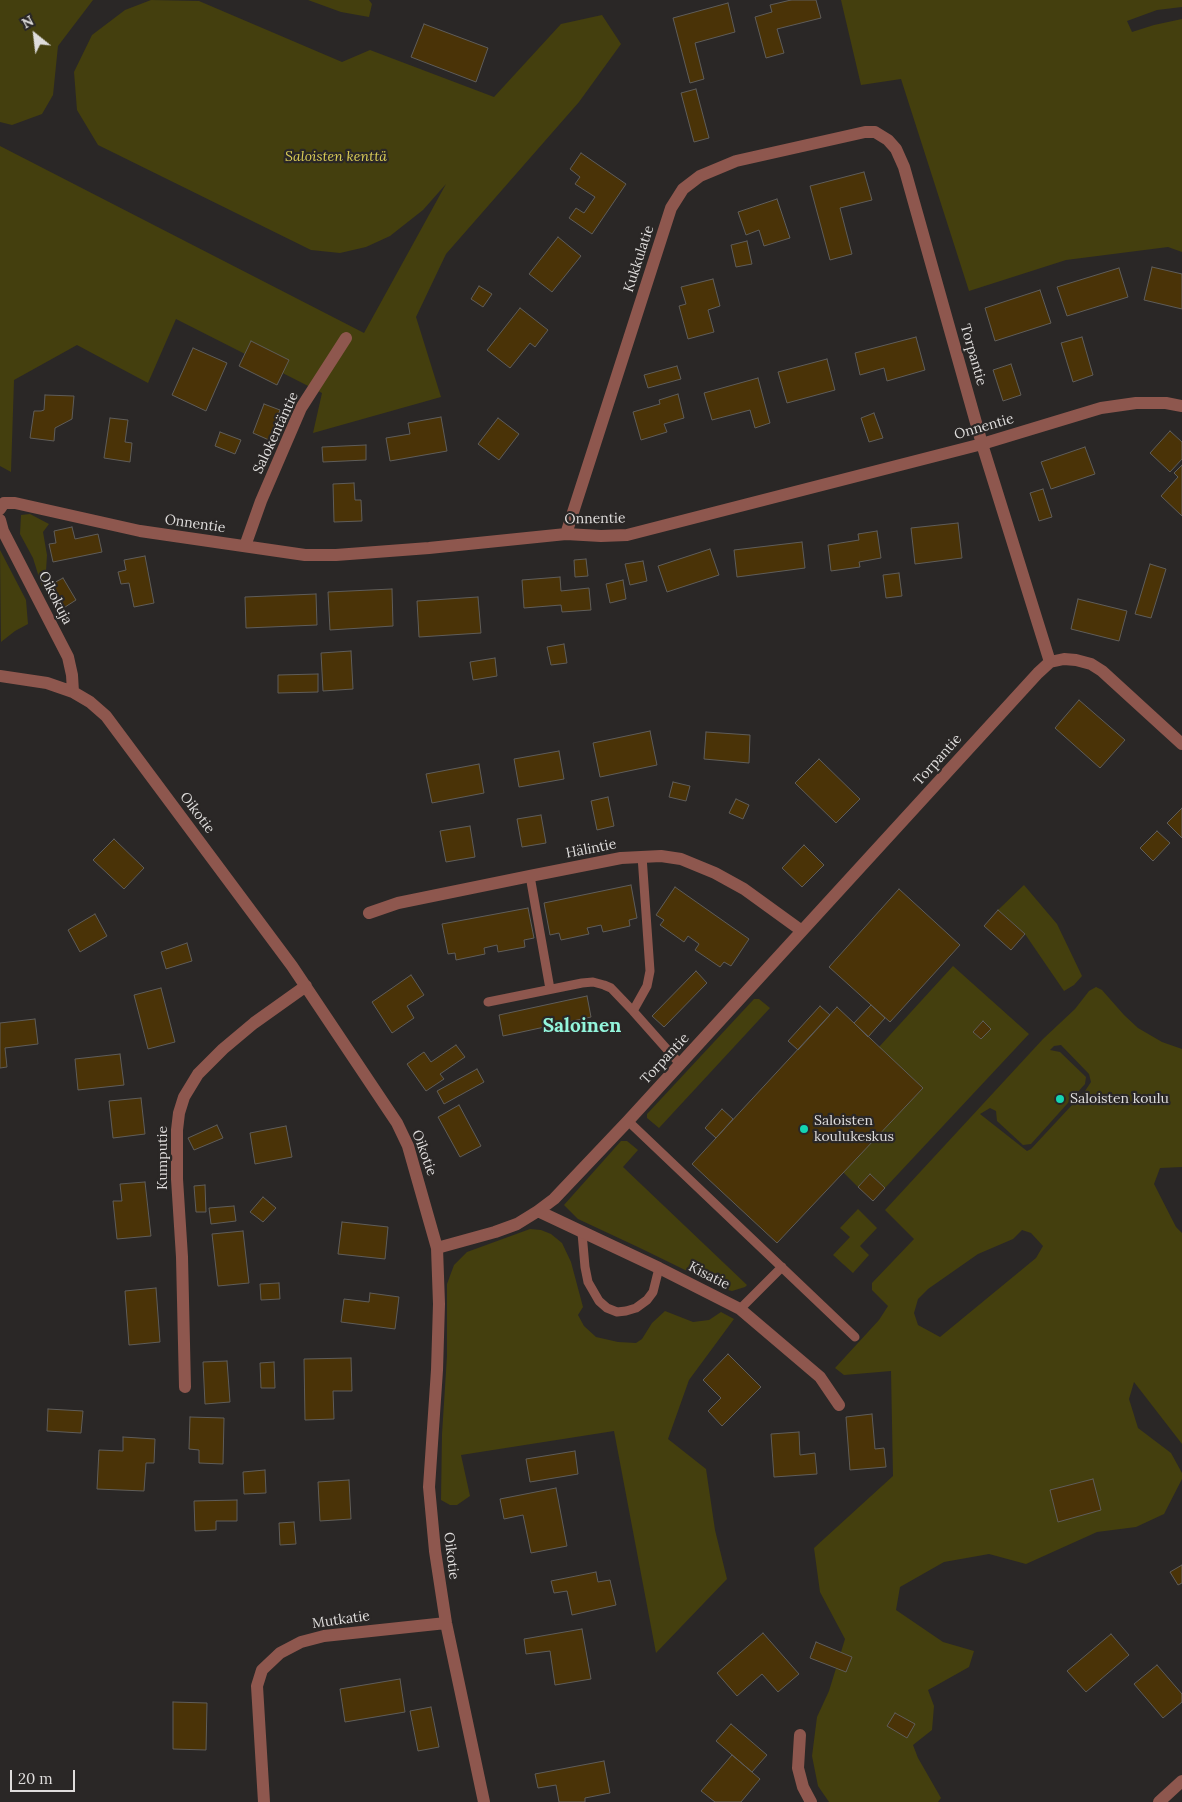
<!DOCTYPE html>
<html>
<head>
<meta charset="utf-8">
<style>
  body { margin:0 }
  #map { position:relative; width:1182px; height:1802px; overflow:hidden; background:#2a2726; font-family:Lora,serif }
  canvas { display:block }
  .north { position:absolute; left:10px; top:10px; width:50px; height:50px; -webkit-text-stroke:4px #2a2726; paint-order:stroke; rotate:331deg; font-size:14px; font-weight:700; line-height:20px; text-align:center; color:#dfdddc }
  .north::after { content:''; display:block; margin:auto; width:18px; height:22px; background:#dfdddc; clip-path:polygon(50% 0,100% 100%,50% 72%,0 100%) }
  .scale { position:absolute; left:10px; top:1770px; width:65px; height:22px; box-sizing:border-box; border:2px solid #dfdddc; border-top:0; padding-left:6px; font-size:15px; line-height:18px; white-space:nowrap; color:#dfdddc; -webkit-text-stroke:4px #2a2726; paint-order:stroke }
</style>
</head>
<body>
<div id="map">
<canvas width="1182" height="1802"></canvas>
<div class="north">N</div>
<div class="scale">20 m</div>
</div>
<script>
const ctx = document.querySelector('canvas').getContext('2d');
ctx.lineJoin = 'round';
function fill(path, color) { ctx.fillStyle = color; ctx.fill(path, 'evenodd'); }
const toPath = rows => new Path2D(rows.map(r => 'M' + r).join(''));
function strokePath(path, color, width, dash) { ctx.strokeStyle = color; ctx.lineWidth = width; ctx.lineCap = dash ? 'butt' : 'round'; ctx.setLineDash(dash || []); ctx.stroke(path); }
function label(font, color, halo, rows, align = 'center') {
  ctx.font = font + ' Lora,serif'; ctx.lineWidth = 4.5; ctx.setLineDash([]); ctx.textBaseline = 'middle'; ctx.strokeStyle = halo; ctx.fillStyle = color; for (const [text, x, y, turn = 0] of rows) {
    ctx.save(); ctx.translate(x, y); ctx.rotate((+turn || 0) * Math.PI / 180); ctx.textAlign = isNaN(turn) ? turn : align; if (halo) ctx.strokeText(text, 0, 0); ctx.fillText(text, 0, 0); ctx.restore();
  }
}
fill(toPath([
  [0,0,93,0,58,46,53,95,42,114,12,125,0,122],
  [151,0,199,1,342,62,370,50,494,97,561,24,602,15,621,44,579,102,446,254,416,317,441,397,313,433,322,393,176,319,148,383,77,345,14,380,11,472,0,466,0,146,364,333,446,184,423,210,390,236,366,247,340,253,311,250,98,145,77,110,74,72,92,35,125,10],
  [308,0,369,0,372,4,369,17,341,12],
  [841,0,1182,0,1182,7,1157,10,1127,21,1132,32,1154,25,1182,19,1182,252,1168,247,1066,260,969,291,901,79,861,85],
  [30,514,49,524,43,532,47,555,46,571,42,587,33,558,20,534,21,515],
  [0,550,26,600,28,624,15,631,1,642],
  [1024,885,1057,924,1082,976,1074,985,1064,991,1025,934,998,910],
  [953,966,1029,1034,885,1188,870,1174,858,1187,843,1172,879,1047],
  [1096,987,1102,990,1124,1015,1138,1028,1162,1042,1182,1049,1182,1167,1160,1168,1154,1184,1176,1227,1182,1233,1182,1444,1134,1382,1129,1399,1138,1428,1171,1453,1182,1473,1182,1479,1164,1514,1136,1527,1097,1532,1026,1564,989,1554,944,1562,900,1587,896,1610,943,1642,974,1651,969,1667,928,1690,934,1706,932,1730,913,1745,918,1758,941,1798,938,1802,829,1802,818,1786,812,1756,817,1717,829,1691,845,1639,820,1592,814,1548,893,1476,891,1371,844,1375,835,1368,879,1320,888,1306,872,1290,872,1283,914,1239,885,1210,1043,1039,1075,1009,1089,991],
  [1061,1045,1089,1074,1091,1082,1085,1091,1031,1149,1027,1151,980,1114,990,1108,996,1111,997,1121,1023,1145,1031,1144,1085,1084,1086,1077,1060,1052,1050,1050,1054,1046],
  [1022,1230,1031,1233,1043,1246,1036,1258,940,1337,918,1325,914,1313,918,1299,928,1289,978,1254,1013,1239],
  [754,999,759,999,770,1008,659,1128,647,1118,647,1114],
  [621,1141,627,1141,638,1150,623,1167,747,1285,745,1287,732,1291,724,1289,640,1248,578,1219,564,1205],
  [858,1209,877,1228,860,1246,869,1255,853,1273,833,1255,850,1237,840,1228],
  [530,1229,541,1230,551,1234,562,1243,571,1262,583,1307,578,1315,584,1326,596,1337,618,1342,636,1343,642,1339,652,1323,665,1311,693,1322,709,1320,721,1312,734,1319,689,1380,668,1439,706,1469,715,1530,727,1579,656,1653,614,1431,461,1455,470,1496,457,1505,450,1505,441,1500,442,1434,447,1356,447,1284,454,1265,467,1252]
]), '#443f0e');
const building = toPath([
  [791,0,816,0,821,18,777,29,784,53,766,58,755,17,772,12,770,5,791,0],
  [728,3,735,32,695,43,704,79,690,83,673,18,728,3],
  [424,24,488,48,476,82,411,57,424,24],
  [696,89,709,138,694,142,681,93,696,89],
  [581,153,626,184,592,234,569,218,576,208,584,213,595,197,575,184,580,177,570,169,581,153],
  [864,172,872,200,840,208,852,254,830,260,810,186,864,172],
  [777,199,790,238,764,246,759,230,746,235,738,212,777,199],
  [558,237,581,256,552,292,529,274,558,237],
  [747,241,752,264,736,267,731,245,747,241],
  [1152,267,1182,274,1182,309,1144,300,1152,267],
  [1119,268,1128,297,1067,316,1057,287,1119,268],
  [713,279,720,306,708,310,714,332,688,339,679,306,686,304,681,287,713,279],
  [479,286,492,294,483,307,471,299,479,286],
  [1040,290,1051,323,995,341,985,308,1040,290],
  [520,308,548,330,535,347,530,343,510,368,487,350,520,308],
  [916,337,925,370,887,381,884,368,860,375,855,353,916,337],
  [1082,337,1093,375,1073,382,1061,343,1082,337],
  [251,341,289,360,277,385,239,366,251,341],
  [193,348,227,363,206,411,172,395,193,348],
  [827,359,835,390,787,403,778,372,827,359],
  [1011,364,1021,395,1003,401,993,370,1011,364],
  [677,366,681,379,648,388,644,375,677,366],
  [758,378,770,423,755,428,750,410,712,420,704,393,758,378],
  [678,394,684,418,664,424,667,432,641,440,633,412,660,404,659,400,678,394],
  [45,395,74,396,72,419,55,428,54,441,30,438,34,411,41,411,44,410,45,395],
  [264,404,280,410,269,440,253,433,264,404],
  [874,413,883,438,869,442,861,418,874,413],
  [441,417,447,451,390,461,386,438,410,434,408,423,441,417],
  [110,418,128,420,125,442,132,443,130,462,104,458,110,418],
  [498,418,519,434,499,460,478,444,498,418],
  [1170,431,1182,442,1182,459,1170,472,1150,453,1170,431],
  [220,432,241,440,235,454,215,446,220,432],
  [366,445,366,460,323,462,322,447,366,445],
  [1085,447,1095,474,1051,489,1041,462,1085,447],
  [1182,465,1182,516,1161,496,1178,477,1174,473,1182,465],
  [354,483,355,500,361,500,362,521,334,522,333,484,354,483],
  [1043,489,1052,517,1039,521,1030,493,1043,489],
  [958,523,962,558,915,564,911,528,958,523],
  [72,527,75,539,98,534,102,552,53,562,49,544,56,543,54,531,72,527],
  [877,531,881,558,859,562,860,567,831,571,828,545,859,540,858,534,877,531],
  [802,542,805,568,737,577,734,550,802,542],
  [710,549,719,575,667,592,658,566,710,549],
  [145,556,154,603,134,607,129,583,121,584,118,572,126,570,124,560,145,556],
  [586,559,588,576,575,577,574,560,586,559],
  [643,561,647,581,630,585,625,564,643,561],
  [1150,564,1166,569,1151,618,1135,614,1150,564],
  [899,573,902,596,886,598,883,575,899,573],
  [560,577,561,591,589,588,591,610,562,612,561,605,524,608,522,580,560,577],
  [63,578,76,600,62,609,48,586,63,578],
  [623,580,626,599,610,603,606,584,623,580],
  [392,589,393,626,330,630,328,592,392,589],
  [316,594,317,625,246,628,245,597,316,594],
  [478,597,481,633,419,637,417,601,478,597],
  [1078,599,1127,611,1119,641,1071,629,1078,599],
  [564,644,567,663,551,665,547,647,564,644],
  [351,651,353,689,323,691,321,653,351,651],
  [495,658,497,676,473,680,470,662,495,658],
  [318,674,318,692,278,693,278,675,318,674],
  [1079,700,1125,740,1100,768,1055,728,1079,700],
  [650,731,657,765,600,777,593,743,650,731],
  [706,732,750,735,749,763,704,759,706,732],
  [559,751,564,779,519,787,514,759,559,751],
  [819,759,860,799,836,823,795,783,819,759],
  [479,764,484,793,432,803,426,774,479,764],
  [673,782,690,786,686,801,669,797,673,782],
  [608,797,614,826,597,830,591,801,608,797],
  [736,799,749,805,743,819,729,813,736,799],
  [1182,808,1182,838,1167,823,1182,808],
  [541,815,546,843,522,847,517,819,541,815],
  [470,826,475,857,446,862,440,831,470,826],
  [1157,831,1170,843,1153,861,1140,848,1157,831],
  [114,839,144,868,124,889,93,860,114,839],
  [804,845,824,865,802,887,782,868,804,845],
  [631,885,637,918,629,920,630,926,603,932,601,925,587,928,589,934,561,940,559,933,550,935,544,903,631,885],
  [675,887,749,939,731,966,724,962,720,967,695,950,699,944,688,936,684,942,660,925,664,920,656,915,675,887],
  [899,889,960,945,890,1022,829,967,899,889],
  [528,908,534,938,524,940,525,947,498,952,497,945,484,948,485,954,456,960,455,953,448,954,442,924,528,908],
  [998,910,1025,934,1011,950,984,926,998,910],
  [95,914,107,936,80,952,68,930,95,914],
  [187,943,192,961,166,969,161,952,187,943],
  [696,971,707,983,664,1027,652,1016,696,971],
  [411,975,424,995,407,1006,414,1018,392,1033,372,1002,411,975],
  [161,988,175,1042,148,1049,134,995,161,988],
  [587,996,591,1017,503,1036,499,1015,587,996],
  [871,1005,885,1018,868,1037,854,1023,871,1005],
  [820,1006,830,1015,798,1050,788,1041,820,1006],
  [837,1007,923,1088,777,1243,692,1164,837,1007],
  [35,1019,38,1044,5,1048,7,1067,0,1068,0,1023,35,1019],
  [983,1021,991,1029,981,1039,973,1032,983,1021],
  [456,1045,465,1057,440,1074,444,1079,426,1091,407,1064,424,1052,431,1062,456,1045],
  [120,1054,124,1085,78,1090,75,1059,120,1054],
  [477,1069,484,1082,444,1104,437,1091,477,1069],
  [141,1098,145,1134,113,1138,109,1101,141,1098],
  [459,1105,481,1146,460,1157,438,1117,459,1105],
  [722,1109,733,1119,716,1138,705,1128,722,1109],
  [217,1125,223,1138,194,1150,188,1138,217,1125],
  [286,1126,292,1157,255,1164,250,1133,286,1126],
  [870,1174,885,1188,873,1201,858,1187,870,1174],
  [145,1182,151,1236,117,1239,113,1201,122,1201,120,1184,145,1182],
  [205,1185,206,1212,196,1212,194,1186,205,1185],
  [263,1197,276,1208,263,1222,250,1212,263,1197],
  [234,1206,236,1221,211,1224,209,1208,234,1206],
  [342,1222,388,1227,385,1259,338,1254,342,1222],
  [243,1231,249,1283,218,1286,212,1234,243,1231],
  [279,1283,280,1299,261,1300,260,1284,279,1283],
  [156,1288,160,1342,129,1345,125,1291,156,1288],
  [370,1293,399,1297,395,1329,341,1322,344,1299,369,1302,370,1293],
  [728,1354,761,1387,722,1426,708,1411,721,1398,703,1380,728,1354],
  [351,1358,352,1391,333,1391,334,1419,305,1420,304,1359,351,1358],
  [227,1361,230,1402,205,1404,203,1362,227,1361],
  [274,1362,275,1388,261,1388,260,1363,274,1362],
  [48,1409,83,1411,81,1433,47,1431,48,1409],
  [872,1414,875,1449,884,1448,886,1467,850,1470,846,1417,872,1414],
  [190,1417,224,1418,223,1464,199,1463,199,1450,189,1449,190,1417],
  [799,1432,800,1455,815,1453,817,1474,774,1477,771,1434,799,1432],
  [123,1437,155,1439,154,1463,146,1463,144,1491,97,1489,99,1450,123,1451,123,1437],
  [575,1451,578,1474,530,1482,526,1459,575,1451],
  [265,1470,266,1493,244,1494,243,1472,265,1470],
  [1093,1479,1101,1510,1058,1522,1050,1490,1093,1479],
  [349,1480,351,1519,320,1521,318,1482,349,1480],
  [556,1488,567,1546,531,1553,523,1515,504,1519,500,1499,556,1488],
  [237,1500,237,1521,216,1521,216,1530,195,1531,194,1501,237,1500],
  [294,1522,296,1544,280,1545,279,1523,294,1522],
  [1182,1565,1182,1583,1178,1585,1170,1572,1182,1565],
  [596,1572,598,1582,610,1580,616,1605,572,1615,567,1591,554,1593,551,1581,596,1572],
  [582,1629,591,1679,555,1685,550,1651,526,1654,524,1639,582,1629],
  [763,1633,799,1674,778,1692,762,1674,737,1696,717,1673,763,1633],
  [1111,1634,1129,1655,1086,1692,1067,1671,1111,1634],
  [816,1642,852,1657,846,1672,810,1658,816,1642],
  [1157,1665,1182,1694,1182,1702,1163,1718,1134,1684,1157,1665],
  [400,1679,405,1712,345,1722,340,1689,400,1679],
  [173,1702,207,1703,206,1750,173,1749,173,1702],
  [431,1707,439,1747,418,1751,410,1711,431,1707],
  [895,1713,915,1724,907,1738,887,1726,895,1713],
  [731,1724,767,1755,752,1772,716,1741,731,1724],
  [732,1755,760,1779,741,1802,715,1802,701,1791,732,1755],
  [604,1761,610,1793,585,1798,585,1802,559,1802,556,1785,538,1788,535,1774,604,1761]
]);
fill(building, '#4a3307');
strokePath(building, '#5f5d5a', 1);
strokePath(toPath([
  [530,876,550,989],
  [488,1002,582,983,593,982,604,985,611,988,633,1011,680,1064],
  [633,1011,647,986,650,971,642,856],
  [628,1121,855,1337],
  [582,1233,585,1267,588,1282,599,1301,607,1308,617,1312,626,1311,636,1308,647,1300,653,1292,659,1268],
  [740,1309,782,1267]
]), '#8e574e', 9);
strokePath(toPath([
  [0,509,4,503,15,503,140,531,305,555,336,555,429,548,566,534,601,536,627,535,982,444,1101,408,1136,403,1166,403,1182,406],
  [0,520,3,531,68,657,72,675,73,692],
  [245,546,261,501,301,408,346,338],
  [1050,662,1064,659,1076,660,1091,664,1102,671,1182,744],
  [0,676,47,683,73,692,90,702,106,716,292,966,397,1123,408,1146,437,1248,439,1304,437,1370,429,1487,435,1551,446,1623,484,1802],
  [369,913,398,903,530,876,621,858,661,856,681,859,715,873,744,889,802,931],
  [538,1211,659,1268,740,1309,820,1377,839,1405],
  [437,1248,495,1232,517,1224,538,1211,554,1199,628,1121,1038,673,1050,662,982,444,904,167,896,149,888,140,875,132,865,132,736,161,700,176,683,189,671,208,566,534],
  [185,1387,182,1257,177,1179,177,1130,179,1113,184,1097,198,1074,223,1049,254,1023,306,986],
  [800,1735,798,1768,803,1787,811,1802],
  [264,1802,257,1686,262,1670,280,1653,301,1642,324,1636,446,1623],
  [1159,1802,1182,1781]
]), '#8e574e', 12);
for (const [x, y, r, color] of [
  [1060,1099,5,"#14d5b3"],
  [804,1129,5,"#14d5b3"]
]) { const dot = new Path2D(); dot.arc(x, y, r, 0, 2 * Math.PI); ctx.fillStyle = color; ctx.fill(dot); strokePath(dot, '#2a2726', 2); }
label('italic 14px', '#dacc56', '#2a2726', [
  ["Saloisten kenttä",336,157]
]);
label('14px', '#dfdddc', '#2a2726', [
  ["Kukkulatie",639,259,-72],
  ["Torpantie",973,355,74],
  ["Onnentie",984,427,-16],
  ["Salokentäntie",276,433,-65],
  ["Onnentie",595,519,-1],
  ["Onnentie",195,524,8],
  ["Oikokuja",55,598,63],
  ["Torpantie",938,760,-48],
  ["Oikotie",197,813,53],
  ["Hälintie",591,849,-11],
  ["Torpantie",665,1059,-47],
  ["Oikotie",424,1153,70],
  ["Kumputie",163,1158,-90],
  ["Kisatie",709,1276,27],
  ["Oikotie",451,1556,83],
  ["Mutkatie",341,1620,-8]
]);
label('14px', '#dfdddc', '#2a2726', [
  ["Saloisten koulu",1070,1099],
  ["Saloisten",814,1121],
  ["koulukeskus",814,1137]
], 'left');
label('bold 19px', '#93f5dc', '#2a2726', [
  ["Saloinen",582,1027]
]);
</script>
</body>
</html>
